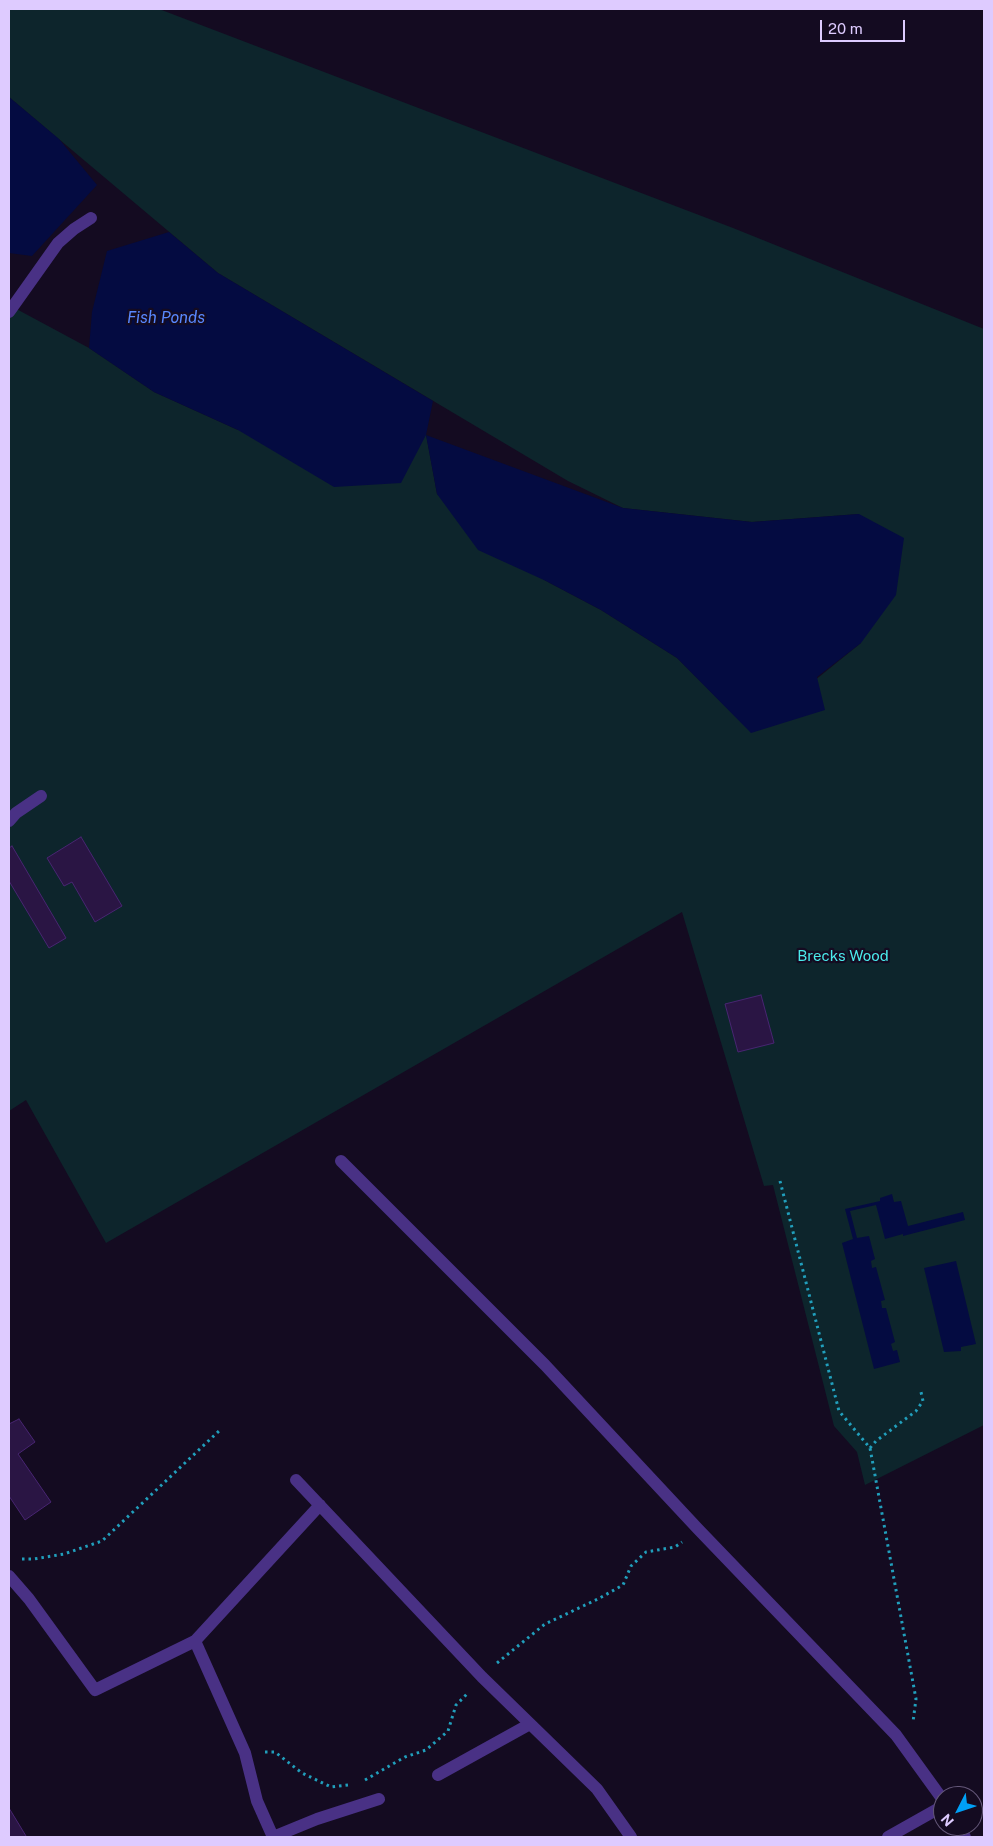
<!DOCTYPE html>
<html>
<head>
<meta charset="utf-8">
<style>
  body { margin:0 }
  #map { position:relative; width:993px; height:1846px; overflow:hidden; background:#140b21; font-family:"Public Sans",sans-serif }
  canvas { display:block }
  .frame { position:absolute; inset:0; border:10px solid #decbff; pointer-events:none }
  .north { position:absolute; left:933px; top:1786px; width:50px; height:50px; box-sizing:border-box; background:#140b21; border:1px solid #65587a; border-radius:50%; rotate:229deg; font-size:14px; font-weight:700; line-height:20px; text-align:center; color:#decbff }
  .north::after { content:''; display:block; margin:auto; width:18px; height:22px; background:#00a0f6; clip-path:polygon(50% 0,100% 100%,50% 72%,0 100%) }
  .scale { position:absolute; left:820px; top:20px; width:85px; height:22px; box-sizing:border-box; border:2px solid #decbff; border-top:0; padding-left:6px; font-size:15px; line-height:18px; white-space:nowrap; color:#decbff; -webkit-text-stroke:4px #140b21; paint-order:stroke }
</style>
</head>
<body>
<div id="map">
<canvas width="993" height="1846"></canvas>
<div class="frame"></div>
<div class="north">N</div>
<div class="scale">20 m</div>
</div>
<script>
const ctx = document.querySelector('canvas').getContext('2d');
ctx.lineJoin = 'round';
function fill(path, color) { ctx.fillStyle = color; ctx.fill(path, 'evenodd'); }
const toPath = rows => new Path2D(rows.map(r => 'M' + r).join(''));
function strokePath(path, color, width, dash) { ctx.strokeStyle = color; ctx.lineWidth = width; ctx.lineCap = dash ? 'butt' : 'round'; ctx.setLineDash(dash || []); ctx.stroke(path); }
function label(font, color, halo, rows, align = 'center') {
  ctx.font = font + ' "Public Sans",sans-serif'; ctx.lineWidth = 4.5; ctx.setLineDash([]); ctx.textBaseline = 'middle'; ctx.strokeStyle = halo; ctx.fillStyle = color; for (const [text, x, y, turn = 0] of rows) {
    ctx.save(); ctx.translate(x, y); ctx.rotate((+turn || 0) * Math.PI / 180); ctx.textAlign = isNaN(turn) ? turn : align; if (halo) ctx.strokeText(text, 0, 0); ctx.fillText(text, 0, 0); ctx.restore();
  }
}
fill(toPath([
  [9,9,159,9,733,228,984,329,984,1425,865,1485,857,1452,834,1426,773,1185,764,1186,682,912,106,1243,26,1100,9,1111,9,305,89,348,154,392,238,430,426,434,437,494,546,581,601,610,677,658,751,732,861,643,859,514,752,522,623,508,568,481,218,273,9,97]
]), '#0d252c');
fill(toPath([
  [9,97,59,139,97,185,32,256,9,253],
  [169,232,218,273,433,401,426,435,623,508,752,522,859,514,904,538,896,595,861,643,817,677,825,710,751,733,677,658,601,610,546,581,478,550,437,494,426,435,401,483,334,487,238,430,154,392,89,348,92,312,107,251],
  [892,1194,894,1202,901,1201,908,1226,963,1212,965,1220,903,1236,903,1234,885,1239,876,1205,850,1211,857,1238,869,1236,875,1259,871,1261,872,1268,876,1267,885,1300,881,1301,882,1308,886,1308,895,1342,891,1344,893,1351,897,1350,900,1362,874,1369,842,1243,853,1239,845,1209,880,1201,880,1198],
  [956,1261,976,1344,961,1347,961,1351,944,1352,924,1268]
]), '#040b41');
const building = toPath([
  [81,837,122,906,95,922,72,882,64,886,47,858,81,837],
  [12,846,66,938,49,948,9,881,9,848,12,846],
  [761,995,774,1043,738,1052,725,1004,761,995],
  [19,1419,35,1442,18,1454,51,1502,25,1520,9,1496,9,1424,19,1419],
  [9,1808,26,1836,25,1837,9,1837,9,1808]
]);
fill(building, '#2a1544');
strokePath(building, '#482572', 1);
strokePath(toPath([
  [780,1181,839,1411,870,1448,916,1699,913,1722],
  [870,1448,876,1441,916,1411,923,1401,921,1392],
  [22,1559,34,1559,64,1554,102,1541,220,1430],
  [497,1663,545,1624,598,1599,623,1585,631,1566,646,1552,675,1547,682,1542],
  [265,1752,275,1752,302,1773,331,1787,348,1785],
  [365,1780,405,1757,426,1750,448,1731,456,1705,468,1693]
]), '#219fbc', 3, [2.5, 4]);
strokePath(toPath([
  [9,312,58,243,74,229,91,218],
  [9,821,16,813,41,796],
  [341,1161,545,1365,698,1529,896,1735,943,1800],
  [296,1480,482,1677,597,1789,631,1837],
  [9,1576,29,1599,95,1690,195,1641,320,1505],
  [195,1641,245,1753,257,1801,273,1837,317,1819,379,1799],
  [438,1775,530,1724],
  [959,1826,965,1837],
  [888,1837,943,1806]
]), '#493185', 12);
label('15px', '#4beaeb', '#140b21', [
  ["Brecks Wood",843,956]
]);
label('italic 16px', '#5988ff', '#140b21', [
  ["Fish Ponds",166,318]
]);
</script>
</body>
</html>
